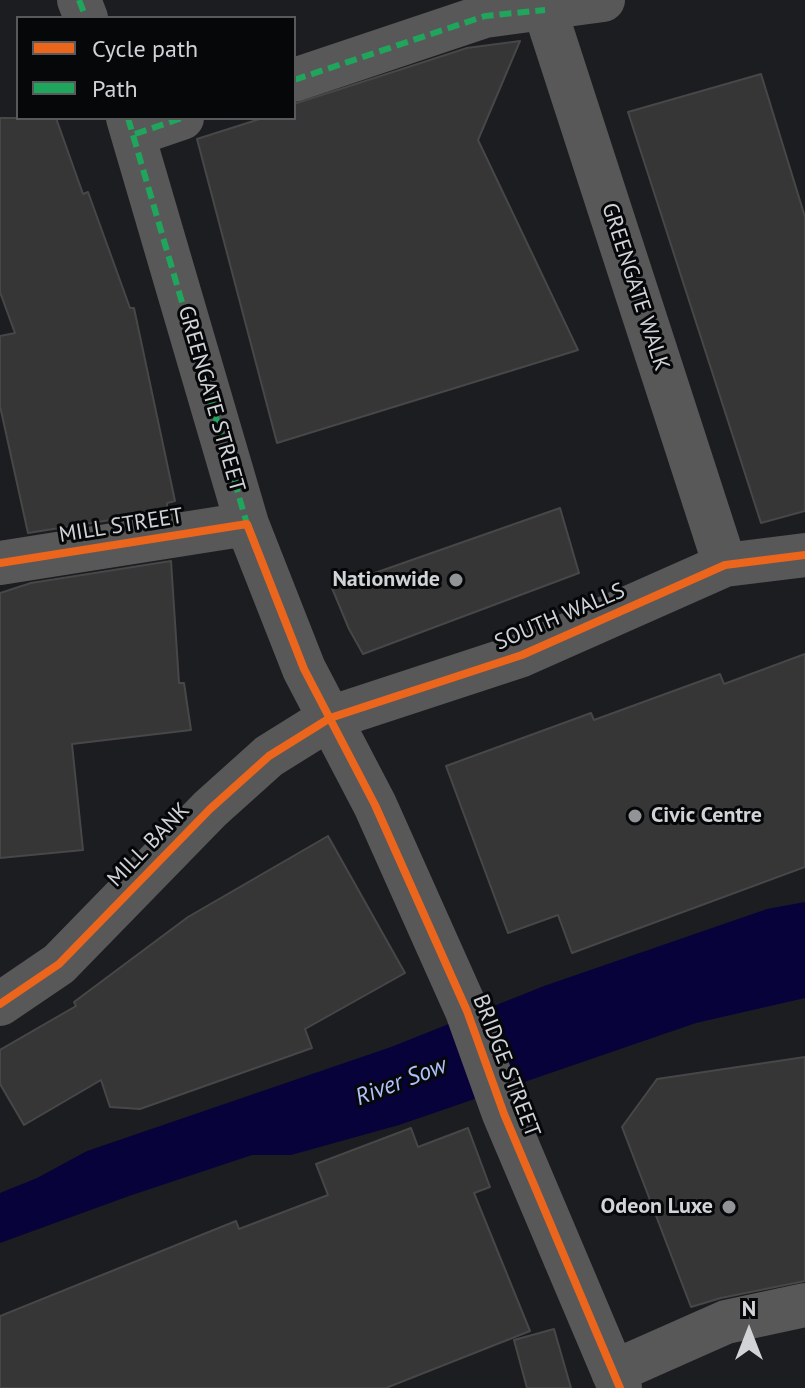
<!DOCTYPE html>
<html>
<head>
<meta charset="utf-8">
<style>
  body { margin:0 }
  #map { position:relative; width:805px; height:1388px; overflow:hidden; background:#1c1d21; font-family:"PT Sans",sans-serif }
  canvas { display:block }
  .legend { position:absolute; left:16px; top:16px; width:280px; height:104px; box-sizing:border-box; background:#060709; border:2px solid #57595b; margin:0; padding:10px 14px; list-style:none; font-size:24px; color:#d1d3d7 }
  .legend li { display:flex; align-items:center; gap:16px; height:40px }
  .legend b { width:40px; border:2px solid #57595b }
  .north { position:absolute; left:709px; top:1292px; width:80px; height:80px; -webkit-text-stroke:6px #060709; paint-order:stroke; rotate:0deg; font-size:22px; font-weight:700; line-height:32px; text-align:center; color:#d1d3d7 }
  .north::after { content:''; display:block; margin:auto; width:28px; height:36px; background:#d1d3d7; clip-path:polygon(50% 0,100% 100%,50% 72%,0 100%) }
</style>
</head>
<body>
<div id="map">
<canvas width="805" height="1388"></canvas>
<ul class="legend">
<li><b style="height:10px;background:#eb651d"></b>Cycle path</li>
<li><b style="height:10px;background:#20a55d"></b>Path</li>
</ul>
<div class="north">N</div>
</div>
<script>
const ctx = document.querySelector('canvas').getContext('2d');
ctx.lineJoin = 'round';
function fill(path, color) { ctx.fillStyle = color; ctx.fill(path, 'evenodd'); }
const toPath = rows => new Path2D(rows.map(r => 'M' + r).join(''));
function strokePath(path, color, width, dash) { ctx.strokeStyle = color; ctx.lineWidth = width; ctx.lineCap = dash ? 'butt' : 'round'; ctx.setLineDash(dash || []); ctx.stroke(path); }
function label(font, color, halo, rows, align = 'center') {
  ctx.font = font + ' "PT Sans",sans-serif'; ctx.lineWidth = 6; ctx.setLineDash([]); ctx.textBaseline = 'middle'; ctx.strokeStyle = halo; ctx.fillStyle = color; for (const [text, x, y, turn = 0] of rows) {
    ctx.save(); ctx.translate(x, y); ctx.rotate((+turn || 0) * Math.PI / 180); ctx.textAlign = isNaN(turn) ? turn : align; if (halo) ctx.strokeText(text, 0, 0); ctx.fillText(text, 0, 0); ctx.restore();
  }
}
fill(toPath([
  [805,902,805,998,696,1023,399,1125,291,1155,252,1155,129,1196,0,1243,0,1193,37,1178,87,1151,391,1047,544,986,767,909]
]), '#07033a');
const building = toPath([
  [520,41,478,140,578,350,277,443,197,139,263,118,294,118,294,104,467,48,520,41],
  [761,74,805,217,805,511,761,523,628,112,761,74],
  [0,118,56,118,83,194,88,192,130,308,134,308,175,501,167,503,167,511,28,533,0,406,0,336,15,333,0,292,0,118],
  [560,508,579,573,363,654,349,629,332,588,560,508],
  [171,561,179,683,184,683,191,730,72,744,83,850,0,858,0,593,31,583,171,561],
  [805,654,805,867,572,953,558,915,508,933,446,766,591,713,594,720,720,674,724,684,805,654],
  [328,836,405,973,305,1029,312,1048,140,1109,110,1107,101,1080,24,1125,0,1084,0,1050,76,1006,74,1002,188,917,328,836],
  [805,1057,805,1281,721,1298,691,1307,622,1127,657,1079,805,1057],
  [411,1128,418,1147,468,1128,490,1187,474,1193,530,1331,386,1388,0,1388,0,1316,236,1221,239,1229,328,1195,316,1164,411,1128],
  [554,1329,571,1388,527,1388,514,1340,554,1329]
]);
fill(building, '#363637');
strokePath(building, '#474748', 2);
strokePath(toPath([
  [79,0,86,18],
  [545,10,725,565],
  [294,80,485,16,603,0],
  [128,118,247,524,304,669,375,805,467,1011,504,1114,620,1388],
  [135,134,182,118],
  [0,563,247,524],
  [0,1004,59,964,210,809,269,756,330,718,522,655,725,565,805,555],
  [613,1372,726,1322,805,1305]
]), '#585859', 44);
strokePath(toPath([
  [79,0,86,18],
  [294,80,485,16,545,10],
  [128,118,247,524],
  [135,134,182,118]
]), '#20a55d', 6, [12, 6]);
strokePath(toPath([
  [0,563,247,524,304,669,375,805,467,1011,504,1114,620,1388],
  [0,1004,59,964,210,809,269,756,330,718,522,655,725,565,805,555]
]), '#eb651d', 8);
for (const [x, y, r, color] of [
  [456,580,8,"#929397"],
  [635,816,8,"#929397"],
  [729,1207,8,"#929397"]
]) { const dot = new Path2D(); dot.arc(x, y, r, 0, 2 * Math.PI); ctx.fillStyle = color; ctx.fill(dot); strokePath(dot, '#060709', 3); }
label('22px', '#d1d3d7', '#060709', [
  ["GREENGATE WALK",635,287,72],
  ["GREENGATE STREET",211,399,74],
  ["MILL STREET",121,526,-9],
  ["SOUTH WALLS",560,617,-23],
  ["MILL BANK",149,845,-46],
  ["BRIDGE STREET",506,1066,69]
]);
label('bold 22px', '#d1d3d7', '#060709', [
  ["Nationwide",440,580],
  ["Civic Centre",651,816,"left"],
  ["Odeon Luxe",713,1207]
], 'right');
label('italic 24px', '#aec1fb', '#060709', [
  ["River Sow",401,1082,-21]
]);
</script>
</body>
</html>
